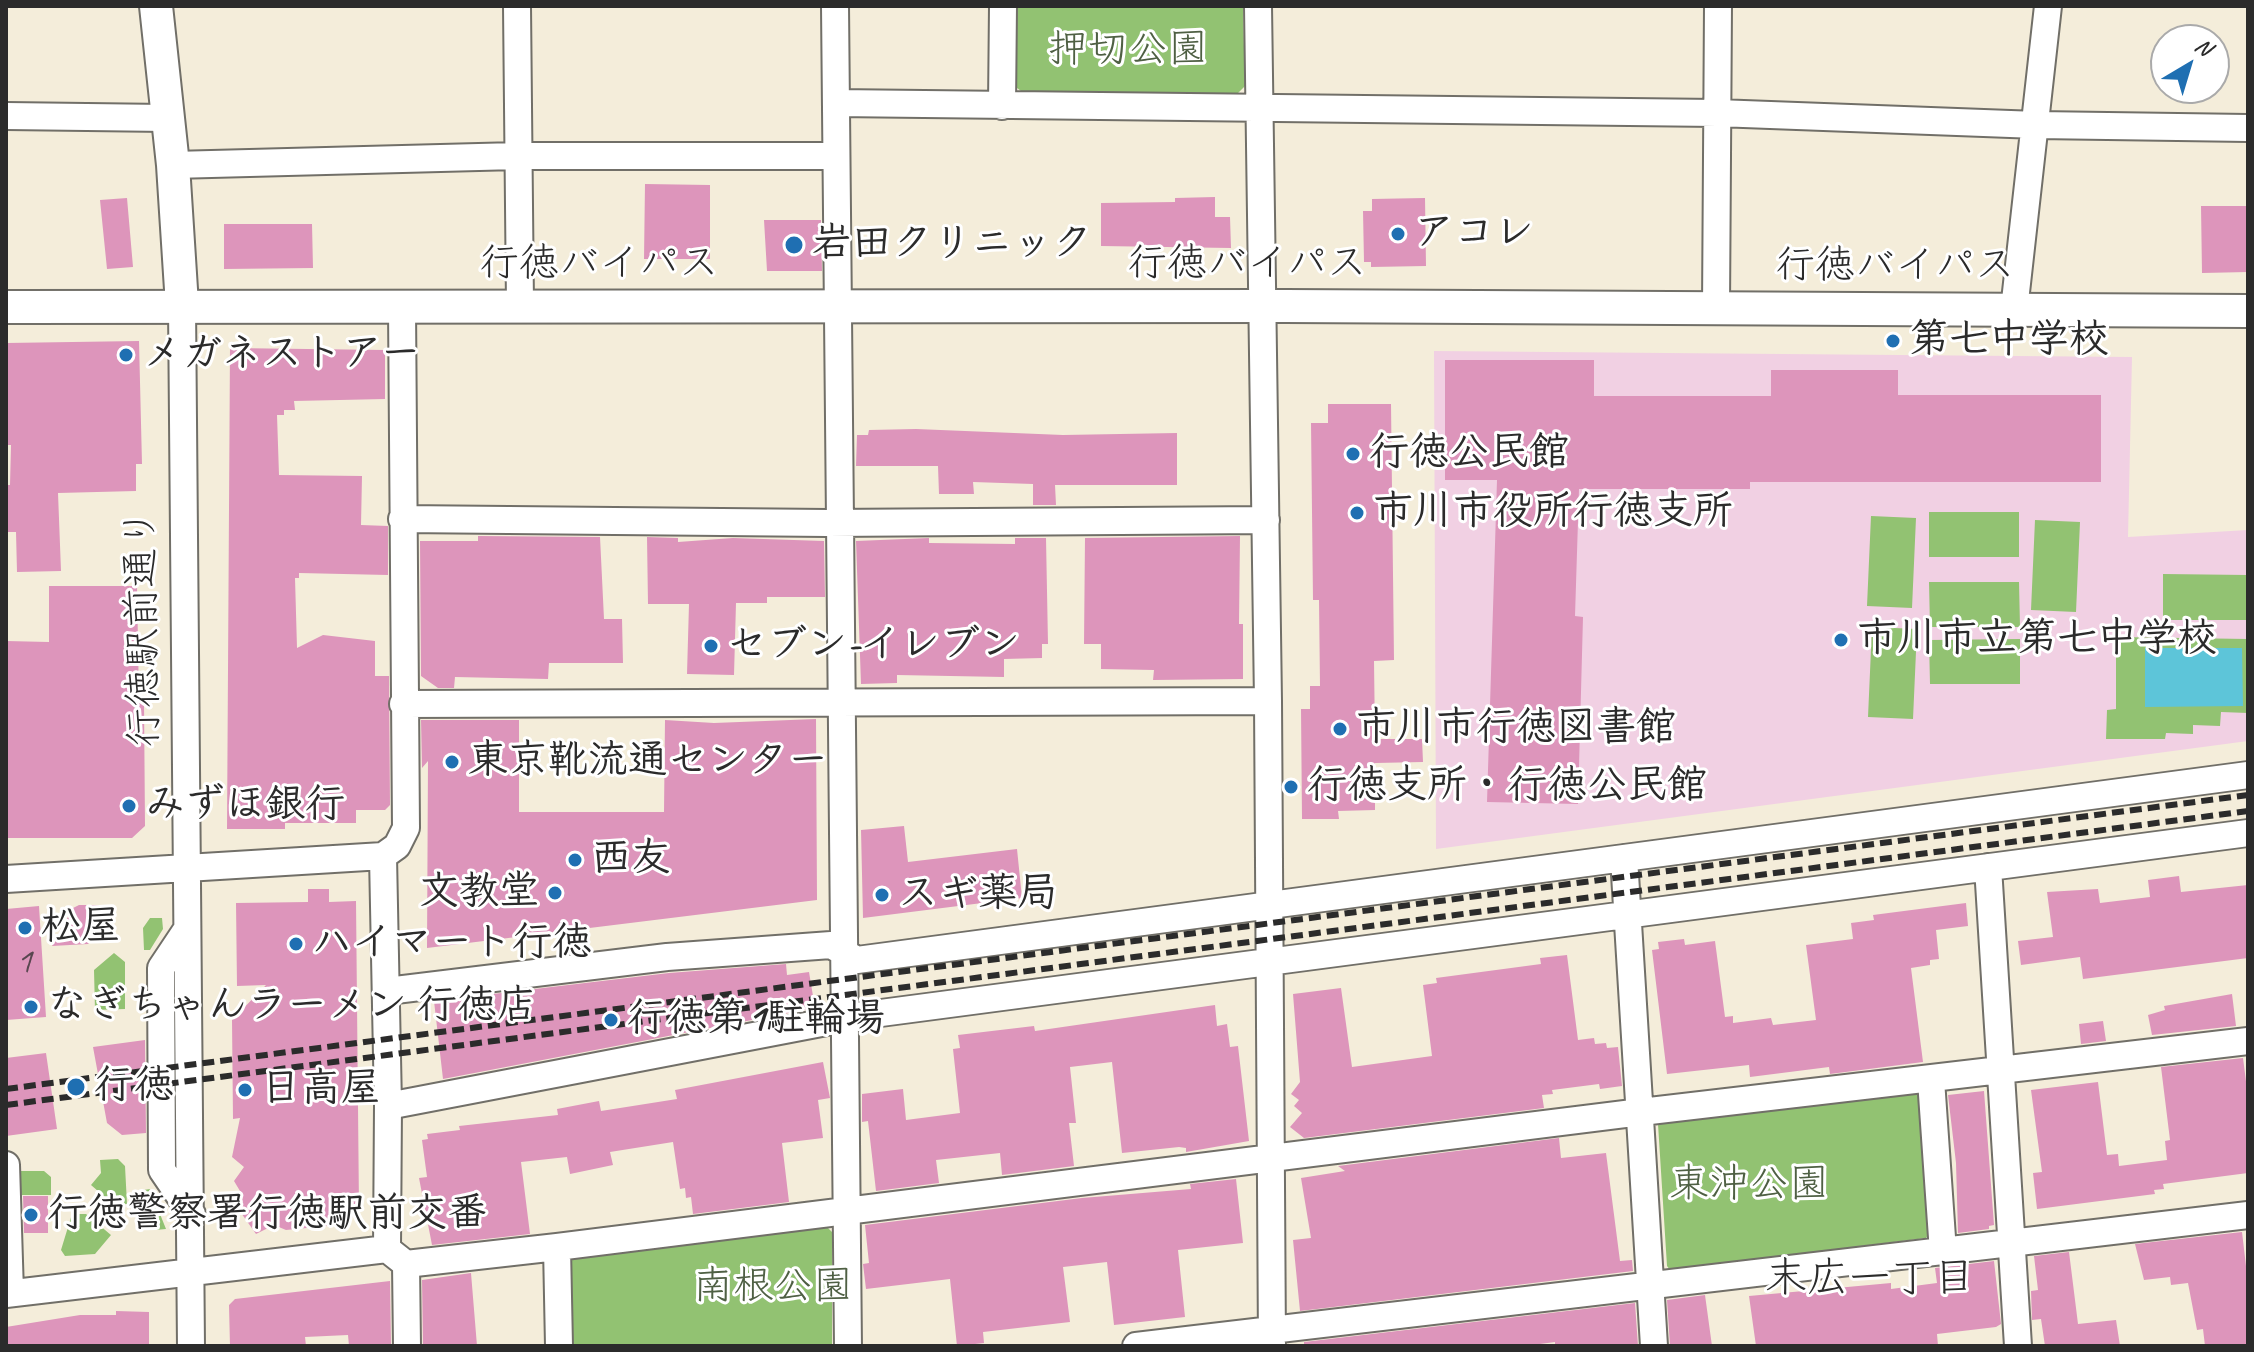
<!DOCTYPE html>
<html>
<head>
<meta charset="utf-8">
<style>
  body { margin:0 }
  #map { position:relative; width:2254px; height:1352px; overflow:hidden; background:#f4edda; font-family:Caveat,sans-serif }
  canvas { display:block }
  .frame { position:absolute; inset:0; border:8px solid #2b2b2b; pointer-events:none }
  .north { position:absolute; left:2150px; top:24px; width:80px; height:80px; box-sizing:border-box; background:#fff; border:2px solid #aaa; border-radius:50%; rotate:38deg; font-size:22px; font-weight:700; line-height:32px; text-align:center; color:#2b2b2b }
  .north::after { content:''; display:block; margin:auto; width:28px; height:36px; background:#1f6fb2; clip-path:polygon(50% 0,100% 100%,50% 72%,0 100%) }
</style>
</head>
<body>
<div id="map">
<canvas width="2254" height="1352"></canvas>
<div class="frame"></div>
<div class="north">N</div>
</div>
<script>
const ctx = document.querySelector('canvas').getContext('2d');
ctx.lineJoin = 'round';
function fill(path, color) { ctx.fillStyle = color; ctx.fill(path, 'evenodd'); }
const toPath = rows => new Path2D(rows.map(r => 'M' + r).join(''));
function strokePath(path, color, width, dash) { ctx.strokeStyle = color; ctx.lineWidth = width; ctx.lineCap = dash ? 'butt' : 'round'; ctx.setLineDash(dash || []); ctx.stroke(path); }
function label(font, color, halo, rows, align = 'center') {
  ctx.font = font + ' Caveat,"Klee One",sans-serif'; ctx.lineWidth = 6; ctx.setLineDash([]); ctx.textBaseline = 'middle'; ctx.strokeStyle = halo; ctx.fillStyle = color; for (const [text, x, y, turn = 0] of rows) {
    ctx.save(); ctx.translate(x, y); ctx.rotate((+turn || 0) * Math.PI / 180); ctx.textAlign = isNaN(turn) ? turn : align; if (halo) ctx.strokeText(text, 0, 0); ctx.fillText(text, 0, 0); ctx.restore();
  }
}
fill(toPath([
  [1434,351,2132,357,2128,537,2248,530,2248,741,1436,849]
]), '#f1d0e3');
fill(toPath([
  [1012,6,1243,6,1245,86,1236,95,1025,94,1013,85],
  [1929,512,2019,512,2019,557,1929,557],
  [1871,516,1916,518,1912,608,1867,606],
  [2035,520,2080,522,2076,612,2031,610],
  [2163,574,2248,575,2248,620,2163,620],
  [1929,582,2019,582,2020,627,1930,627],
  [1872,627,1917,629,1913,719,1868,717],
  [2116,637,2248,639,2248,713,2221,712,2220,726,2193,725,2193,734,2166,733,2165,739,2106,739,2107,710,2116,709],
  [2020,639,2020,684,1930,684,1929,640],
  [150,918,162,918,163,929,150,950,144,950,143,928],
  [114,953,125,962,125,1009,95,1010,94,970],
  [1916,1093,1925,1101,1933,1229,1926,1238,1670,1270,1667,1266,1658,1124,1662,1121],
  [118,1159,125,1166,127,1204,114,1205,91,1185,101,1173,100,1160],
  [15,1171,44,1171,51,1177,51,1195,15,1195],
  [150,1189,166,1229,155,1230,146,1224,144,1190],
  [72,1214,86,1214,111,1235,95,1254,65,1256,61,1250],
  [824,1224,832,1232,832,1346,567,1346,566,1263,574,1254]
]), '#92c272');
fill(toPath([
  [2145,648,2242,648,2243,706,2145,707]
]), '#5dc5d9');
fill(toPath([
  [645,184,710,185,710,259,644,259],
  [1215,197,1215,217,1230,217,1231,248,1101,246,1101,203,1175,202,1175,198],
  [127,198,133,267,107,269,100,200],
  [1425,198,1426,266,1371,267,1371,262,1364,262,1363,211,1372,211,1372,199],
  [2201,206,2248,206,2248,272,2202,273],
  [764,220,821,220,822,271,767,271],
  [224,224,312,224,313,268,224,269],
  [139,341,142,464,136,464,136,491,58,493,61,571,17,572,16,532,6,532,6,485,10,485,11,445,6,445,6,343],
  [230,348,385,350,385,399,294,401,295,410,284,410,284,415,277,415,279,475,362,476,361,525,388,526,388,575,299,573,299,578,295,578,297,648,323,635,375,641,375,676,389,676,390,805,385,810,356,810,356,823,285,823,285,829,227,829],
  [1445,360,1594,360,1594,396,1771,396,1771,370,1898,370,1898,395,2101,395,2101,482,1750,482,1750,489,1579,489,1575,616,1583,617,1578,804,1487,802,1497,480,1445,480],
  [1328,404,1391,404,1394,660,1374,661,1375,739,1422,739,1423,762,1375,763,1375,810,1338,811,1339,819,1302,819,1301,709,1310,709,1310,686,1320,686,1319,600,1313,600,1311,423,1328,423],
  [916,429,1063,435,1177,433,1177,485,1055,485,1056,505,1033,505,1033,484,973,482,974,494,939,494,938,466,856,466,857,435,868,435,869,430],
  [478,536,600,537,604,619,622,619,623,663,549,663,548,679,455,677,454,688,438,688,421,676,420,541,478,541],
  [1240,536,1239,624,1243,624,1243,679,1153,680,1154,670,1101,669,1101,644,1084,644,1085,538],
  [647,537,678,538,678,542,733,538,824,541,825,597,767,597,767,603,736,603,734,675,687,674,689,604,648,604],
  [929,538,929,543,1015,544,1015,538,1046,538,1048,644,1042,644,1042,658,1004,659,1004,677,897,675,897,683,861,684,856,541],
  [49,586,137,586,139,702,144,702,145,826,132,838,6,838,6,641,49,642],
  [816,719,817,900,427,948,428,761,422,768,421,720,519,720,519,812,664,812,665,720,714,723],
  [904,826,908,862,1017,849,1022,898,863,918,861,830],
  [2179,876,2181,892,2248,885,2248,958,2083,979,2080,957,2021,965,2018,941,2053,937,2047,892,2098,889,2100,903,2150,897,2148,880],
  [308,889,329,889,329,902,356,901,359,1209,347,1224,286,1230,274,1225,256,1234,239,1210,243,1196,234,1181,244,1167,232,1157,240,1118,233,1119,232,1020,266,985,237,986,236,903,308,902],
  [1966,903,1968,926,1936,930,1939,959,1930,960,1930,965,1911,968,1923,1062,1830,1074,1829,1067,1750,1077,1749,1065,1667,1074,1652,950,1659,949,1658,942,1684,939,1685,945,1715,941,1725,1017,1733,1016,1733,1023,1771,1018,1773,1025,1816,1020,1806,945,1853,939,1851,923,1874,920,1873,915],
  [79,905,108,905,114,914,109,932,99,933,88,944,52,946,73,908],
  [39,906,46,1017,6,1020,6,909],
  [1567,955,1578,1040,1594,1038,1595,1044,1606,1043,1607,1048,1618,1047,1622,1086,1600,1089,1599,1084,1552,1090,1553,1094,1542,1095,1544,1108,1304,1138,1290,1127,1302,1113,1294,1106,1299,1100,1291,1094,1300,1082,1293,994,1341,988,1352,1067,1432,1056,1423,985,1437,983,1436,978,1541,964,1540,958],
  [786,964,787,975,809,972,815,1008,443,1079,434,1001,669,973],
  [2232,994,2236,1026,2152,1035,2148,1015,2165,1010,2164,1006],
  [1215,1005,1217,1026,1227,1024,1230,1047,1238,1046,1249,1141,1186,1152,1186,1148,1179,1147,1122,1153,1112,1062,1070,1067,1076,1123,1069,1123,1074,1166,1002,1175,1000,1153,936,1160,939,1183,876,1191,868,1121,862,1122,862,1094,903,1089,906,1120,960,1113,953,1049,960,1048,958,1035,1034,1026,1035,1031],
  [2103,1021,2106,1041,2081,1044,2079,1024],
  [145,1040,146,1133,122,1135,107,1123,93,1047],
  [46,1053,57,1129,6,1136,6,1058],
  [2243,1058,2248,1097,2248,1173,2163,1184,2164,1189,2154,1190,2155,1194,2037,1209,2033,1173,2042,1172,2031,1090,2098,1082,2107,1155,2118,1154,2119,1166,2167,1160,2165,1141,2170,1140,2161,1067],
  [823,1062,830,1098,818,1100,823,1138,782,1143,789,1202,693,1214,691,1197,686,1198,685,1188,680,1189,673,1142,610,1152,613,1165,570,1174,567,1157,521,1162,530,1234,432,1245,419,1178,427,1177,422,1140,428,1139,427,1134,460,1130,459,1126,558,1115,557,1109,599,1101,601,1111,677,1099,675,1090],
  [1984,1091,1994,1225,1989,1226,1989,1229,1958,1233,1956,1163,1948,1095],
  [1559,1138,1561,1158,1606,1153,1620,1261,1632,1260,1633,1271,1300,1311,1293,1240,1311,1238,1301,1178,1345,1171,1338,1166],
  [1236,1179,1243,1243,1178,1250,1185,1317,1114,1325,1107,1262,1063,1267,1070,1322,983,1332,984,1343,957,1346,950,1279,866,1289,863,1264,869,1263,865,1225,1082,1198,1191,1189,1190,1184],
  [23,1196,48,1196,48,1233,24,1233],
  [2242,1232,2248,1283,2248,1346,2205,1346,2203,1329,2197,1330,2188,1283,2171,1285,2170,1277,2144,1280,2135,1244],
  [2069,1252,2078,1324,2116,1320,2120,1346,2045,1346,2041,1319,2032,1320,2031,1291,2038,1290,2034,1256],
  [1994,1261,2001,1324,1996,1327,1937,1334,1938,1346,1756,1346,1749,1296,1891,1283,1891,1289,1937,1283,1935,1268],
  [471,1273,477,1346,423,1346,422,1280],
  [390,1281,391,1346,349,1346,348,1335,305,1337,306,1346,230,1346,229,1305,235,1299],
  [1705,1295,1712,1346,1670,1346,1667,1300],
  [1635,1303,1638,1346,1555,1346,1555,1342,1525,1346,1304,1346,1304,1342],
  [116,1311,149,1312,149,1346,6,1346,6,1327,80,1315,116,1315]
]), '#dd95bb');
const minor = toPath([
  [517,6,520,305],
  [835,6,848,1346],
  [1258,6,1268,701,1272,1346],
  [836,103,1717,113,2037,125,2248,128],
  [1002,106,1003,6],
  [6,116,167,118],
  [173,165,517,156,836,156],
  [182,305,191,1346],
  [1716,308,1718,6],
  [2014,310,2048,6],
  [402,519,828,523,1266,520],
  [403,704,1268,701],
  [383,856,397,846,406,828,402,307],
  [1624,858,1654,1346],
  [1988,867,2018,1346],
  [6,879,383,856,388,1106,387,1249,6,1294],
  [187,929,161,968,162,1170,192,1214],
  [387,991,667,957,831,945,857,960,2248,775],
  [1931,1080,1943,1252],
  [388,1106,858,1016,2248,833],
  [6,1165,10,1293],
  [557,1247,559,1346],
  [387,1249,406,1264,557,1247,1641,1112,2248,1041],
  [406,1264,407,1346],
  [1136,1346,2248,1215]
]);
const major = toPath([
  [156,6,173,165,182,305],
  [6,307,1285,306,2248,311]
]);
strokePath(minor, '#716f68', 30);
strokePath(major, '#716f68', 36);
strokePath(minor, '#fff', 26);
strokePath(major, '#fff', 32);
strokePath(toPath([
  [6,1089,2248,795],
  [6,1105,2248,811]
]), '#2b2b2b', 6, [12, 6]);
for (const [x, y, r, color] of [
  [1398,234,8,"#1f6fb2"],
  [794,245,10,"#1f6fb2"],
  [1893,341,8,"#1f6fb2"],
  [126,355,8,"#1f6fb2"],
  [1353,454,8,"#1f6fb2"],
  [1357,513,8,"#1f6fb2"],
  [1841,640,8,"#1f6fb2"],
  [711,646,8,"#1f6fb2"],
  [1340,729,8,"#1f6fb2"],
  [452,762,8,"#1f6fb2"],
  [1291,787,8,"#1f6fb2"],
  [129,806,8,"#1f6fb2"],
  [575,860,8,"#1f6fb2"],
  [555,893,8,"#1f6fb2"],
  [882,895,8,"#1f6fb2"],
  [25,928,8,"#1f6fb2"],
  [296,944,8,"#1f6fb2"],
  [31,1007,8,"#1f6fb2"],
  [611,1020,8,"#1f6fb2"],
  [76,1087,10,"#1f6fb2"],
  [245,1090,8,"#1f6fb2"],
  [31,1215,8,"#1f6fb2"]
]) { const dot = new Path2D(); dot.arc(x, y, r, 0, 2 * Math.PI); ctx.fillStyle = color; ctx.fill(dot); strokePath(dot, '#fff', 3); }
label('36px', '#58464f', null, [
  ["1",24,963]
]);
label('40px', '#4f6044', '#fff', [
  ["押切公園",1128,51],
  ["東沖公園",1749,1186],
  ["南根公園",773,1288]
]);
label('bold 40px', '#2b2b2b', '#fff', [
  ["アコレ",1414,234],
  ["岩田クリニック",812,245],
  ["第七中学校",1909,341],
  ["メガネストアー",142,355],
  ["行徳公民館",1369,454],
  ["市川市役所行徳支所",1373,513],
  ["市川市立第七中学校",1857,640],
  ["セブン-イレブン",727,646],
  ["市川市行徳図書館",1356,729],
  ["東京靴流通センター",468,762],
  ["行徳支所・行徳公民館",1307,787],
  ["みずほ銀行",145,806],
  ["西友",591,860],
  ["文教堂",539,893,"right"],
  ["スギ薬局",898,895],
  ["松屋",41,928],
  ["ハイマート行徳",312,944],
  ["なぎちゃんラーメン 行徳店",47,1007],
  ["行徳第1駐輪場",627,1020],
  ["行徳",94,1087],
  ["日高屋",261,1090],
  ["行徳警察署行徳駅前交番",47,1215]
], 'left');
label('40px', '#2b2b2b', '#fff', [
  ["行徳バイパス",599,265],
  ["行徳バイパス",1247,265],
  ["行徳バイパス",1895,267],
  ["行徳駅前通り",144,628,-91]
]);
label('42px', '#2b2b2b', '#fff', [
  ["末広一丁目",1870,1280]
]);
</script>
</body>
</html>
